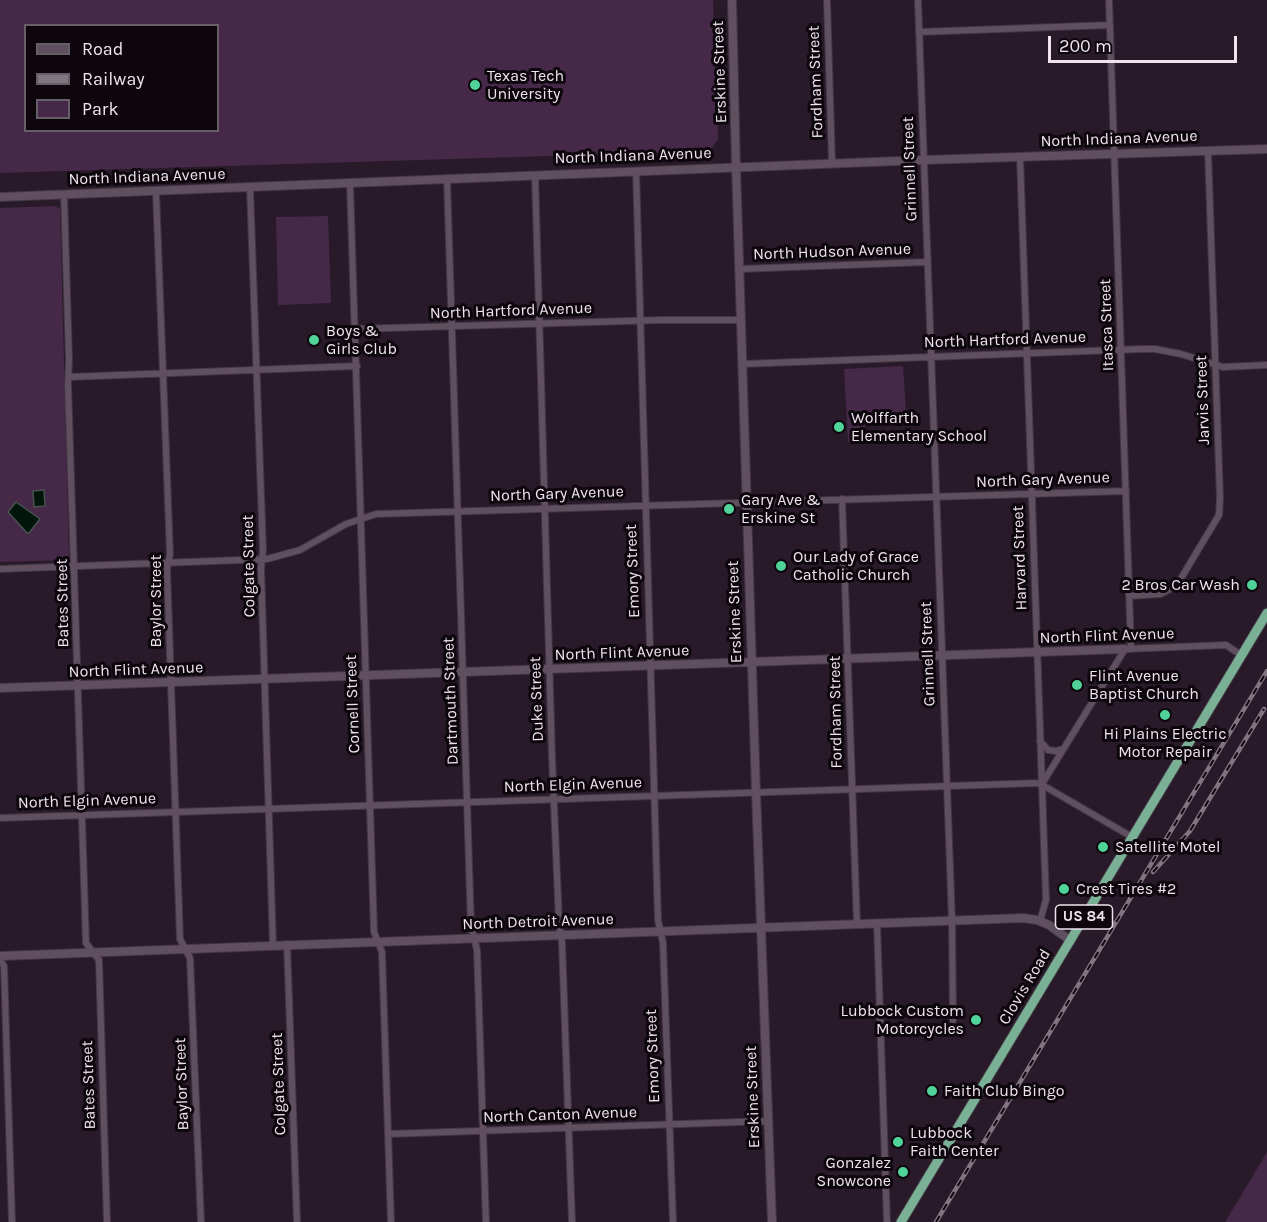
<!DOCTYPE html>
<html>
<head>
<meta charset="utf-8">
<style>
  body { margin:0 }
  #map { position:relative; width:1267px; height:1222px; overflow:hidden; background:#281a29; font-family:Karla,sans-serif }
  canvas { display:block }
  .legend { position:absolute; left:24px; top:24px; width:195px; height:108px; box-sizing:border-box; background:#0d070d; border:2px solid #675f67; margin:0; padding:8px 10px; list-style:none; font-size:18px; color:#ede4ee }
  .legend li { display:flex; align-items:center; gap:12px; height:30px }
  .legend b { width:30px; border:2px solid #675f67 }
  .scale { position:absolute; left:1048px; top:36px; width:189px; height:27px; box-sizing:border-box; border:3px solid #ede4ee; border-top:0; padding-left:8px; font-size:18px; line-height:21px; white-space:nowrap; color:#ede4ee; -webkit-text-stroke:4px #0d070d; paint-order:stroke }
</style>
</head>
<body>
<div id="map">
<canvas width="1267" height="1222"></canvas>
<ul class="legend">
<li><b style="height:8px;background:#5f4f5f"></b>Road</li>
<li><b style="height:8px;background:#817582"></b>Railway</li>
<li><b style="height:16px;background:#462948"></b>Park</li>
</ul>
<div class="scale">200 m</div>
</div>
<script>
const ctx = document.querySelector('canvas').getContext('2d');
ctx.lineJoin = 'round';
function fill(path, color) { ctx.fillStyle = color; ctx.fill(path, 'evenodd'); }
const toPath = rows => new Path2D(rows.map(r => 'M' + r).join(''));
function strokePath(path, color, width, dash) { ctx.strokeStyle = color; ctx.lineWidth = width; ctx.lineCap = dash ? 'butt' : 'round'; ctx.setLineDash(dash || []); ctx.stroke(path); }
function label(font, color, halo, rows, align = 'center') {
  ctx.font = font + ' Karla,sans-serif'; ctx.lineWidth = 6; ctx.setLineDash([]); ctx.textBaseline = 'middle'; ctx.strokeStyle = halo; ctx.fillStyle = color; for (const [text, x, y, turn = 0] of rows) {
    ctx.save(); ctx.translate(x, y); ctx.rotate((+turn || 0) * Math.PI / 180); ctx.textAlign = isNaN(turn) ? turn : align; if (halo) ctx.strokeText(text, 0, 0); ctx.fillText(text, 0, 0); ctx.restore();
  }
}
fill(toPath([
  [0,0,713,0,718,139,710,151,0,173],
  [26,26,218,26,218,130,26,130],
  [56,206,60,209,69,557,67,560,0,562,0,208],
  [328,216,331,303,278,305,276,217],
  [903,366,906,413,865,414,865,441,848,442,844,369],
  [1267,1152,1267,1222,1225,1222,1248,1184]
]), '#462948');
const water = toPath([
  [44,490,45,506,34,507,33,491,44,490],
  [16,502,40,519,29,533,27,533,8,512,16,502]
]);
fill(water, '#01150b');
strokePath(water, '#48534f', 1.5);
const minor = toPath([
  [827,0,832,163],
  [918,0,952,921,953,1020],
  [1109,0,1131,649],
  [919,32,1110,25],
  [1020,157,1046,900,1040,921],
  [636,171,658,920,663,943,673,1222],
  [535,175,552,757,559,923,562,943,572,1222],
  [447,179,471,926,477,950,486,1222],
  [350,184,374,932,382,952,391,1222],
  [250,188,263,551,261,568,273,945],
  [156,192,170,554,167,570,180,939,190,958,201,1222],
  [64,195,69,359,68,384,86,943,99,960,107,1222],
  [739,269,927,262],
  [355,329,661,320,741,320],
  [742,364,1142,349,1155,349,1181,354,1223,367,1267,365],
  [69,377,357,366],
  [842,499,857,925],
  [0,569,267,559,300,550,346,524,376,514,1126,491],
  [1129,596,1161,594,1177,585,1219,515,1220,498,1208,151],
  [1040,741,1048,750,1056,751,1063,749],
  [1042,784,1125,649,1226,645,1241,655],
  [0,818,1039,783,1132,837],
  [877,924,887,1222],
  [287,944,297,1222],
  [0,960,4,966,12,1222],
  [388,1134,769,1121]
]);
const tertiary = toPath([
  [736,167,756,792,772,1222],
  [0,688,1125,649],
  [0,956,1023,918,1037,920,1049,925,1071,941]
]);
const secondary = toPath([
  [732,0,736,167],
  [0,197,923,160,1267,149]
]);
const trunk = toPath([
  [901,1222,1267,613]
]);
strokePath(minor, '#413642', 8);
strokePath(tertiary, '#413642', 10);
strokePath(secondary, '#413642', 10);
strokePath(trunk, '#413642', 11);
strokePath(minor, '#5f4f5f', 6);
strokePath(tertiary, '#5f4f5f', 8);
strokePath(secondary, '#5f4f5f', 8);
strokePath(trunk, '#7ab096', 9);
const rail = toPath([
  [1153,872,1190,831,1264,709],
  [936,1222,1267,671]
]);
strokePath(rail, '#817582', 4.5);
strokePath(rail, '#0d070d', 2, [7]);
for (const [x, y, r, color] of [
  [475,85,6,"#50d398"],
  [314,340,6,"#50d398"],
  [839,427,6,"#50d398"],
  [729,509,6,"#50d398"],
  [781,566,6,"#50d398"],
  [1252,585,6,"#50d398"],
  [1077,685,6,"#50d398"],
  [1165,715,6,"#50d398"],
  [1103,847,6,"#50d398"],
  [1064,889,6,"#50d398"],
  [976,1020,6,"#50d398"],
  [932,1091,6,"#50d398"],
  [898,1142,6,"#50d398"],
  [903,1172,6,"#50d398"]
]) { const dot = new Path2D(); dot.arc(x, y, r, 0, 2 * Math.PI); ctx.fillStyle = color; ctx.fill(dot); strokePath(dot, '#0d070d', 2); }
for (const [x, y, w] of [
  [1084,917,57]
]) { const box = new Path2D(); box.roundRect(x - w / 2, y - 12, w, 24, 4.5); ctx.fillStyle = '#0d070d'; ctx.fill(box); strokePath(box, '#ede4ee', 1.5); }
label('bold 15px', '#ede4ee', null, [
  ["US 84",1084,917]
]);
label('16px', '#ede4ee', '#0d070d', [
  ["Erskine Street",720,72,-92],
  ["Fordham Street",816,82,-92],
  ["North Indiana Avenue",1119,139,-2],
  ["North Indiana Avenue",633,156,-2],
  ["Grinnell Street",910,169,-92],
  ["North Indiana Avenue",147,177,-2],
  ["North Hudson Avenue",832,252,-2],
  ["North Hartford Avenue",511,311,-2],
  ["Itasca Street",1107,325,-92],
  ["North Hartford Avenue",1005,340,-2],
  ["Jarvis Street",1203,400,-92],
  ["North Gary Avenue",1043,480,-2],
  ["North Gary Avenue",557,494,-2],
  ["Harvard Street",1020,558,-92],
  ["Colgate Street",249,566,-91],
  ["Emory Street",633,571,-92],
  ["Baylor Street",156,601,-90],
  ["Bates Street",63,603,-91],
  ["Erskine Street",735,612,-92],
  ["North Flint Avenue",1107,636,-2],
  ["North Flint Avenue",622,653,-2],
  ["Grinnell Street",928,654,-92],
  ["North Flint Avenue",136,670,-2],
  ["Duke Street",537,699,-92],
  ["Dartmouth Street",451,701,-92],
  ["Cornell Street",353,704,-92],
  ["Fordham Street",836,712,-91],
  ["North Elgin Avenue",573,785,-2],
  ["North Elgin Avenue",87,801,-2],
  ["North Detroit Avenue",538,922,-2],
  ["Clovis Road",1025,987,-59],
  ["Emory Street",653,1056,-92],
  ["Baylor Street",182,1084,-92],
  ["Colgate Street",279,1084,-92],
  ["Bates Street",89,1085,-92],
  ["Erskine Street",753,1097,-92],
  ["North Canton Avenue",560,1115,-2]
]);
label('16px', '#ede4ee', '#0d070d', [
  ["Texas Tech",487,76],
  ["University",487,94],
  ["Boys &",326,331],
  ["Girls Club",326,349],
  ["Wolffarth",851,418],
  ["Elementary School",851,436],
  ["Gary Ave &",741,500],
  ["Erskine St",741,518],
  ["Our Lady of Grace",793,557],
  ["Catholic Church",793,575],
  ["2 Bros Car Wash",1240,585,"right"],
  ["Flint Avenue",1089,676],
  ["Baptist Church",1089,694],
  ["Hi Plains Electric",1165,734,"center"],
  ["Motor Repair",1165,752,"center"],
  ["Satellite Motel",1115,847],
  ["Crest Tires #2",1076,889],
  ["Lubbock Custom",964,1011,"right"],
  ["Motorcycles",964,1029,"right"],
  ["Faith Club Bingo",944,1091],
  ["Lubbock",910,1133],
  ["Faith Center",910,1151],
  ["Gonzalez",891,1163,"right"],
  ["Snowcone",891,1181,"right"]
], 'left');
</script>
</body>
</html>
